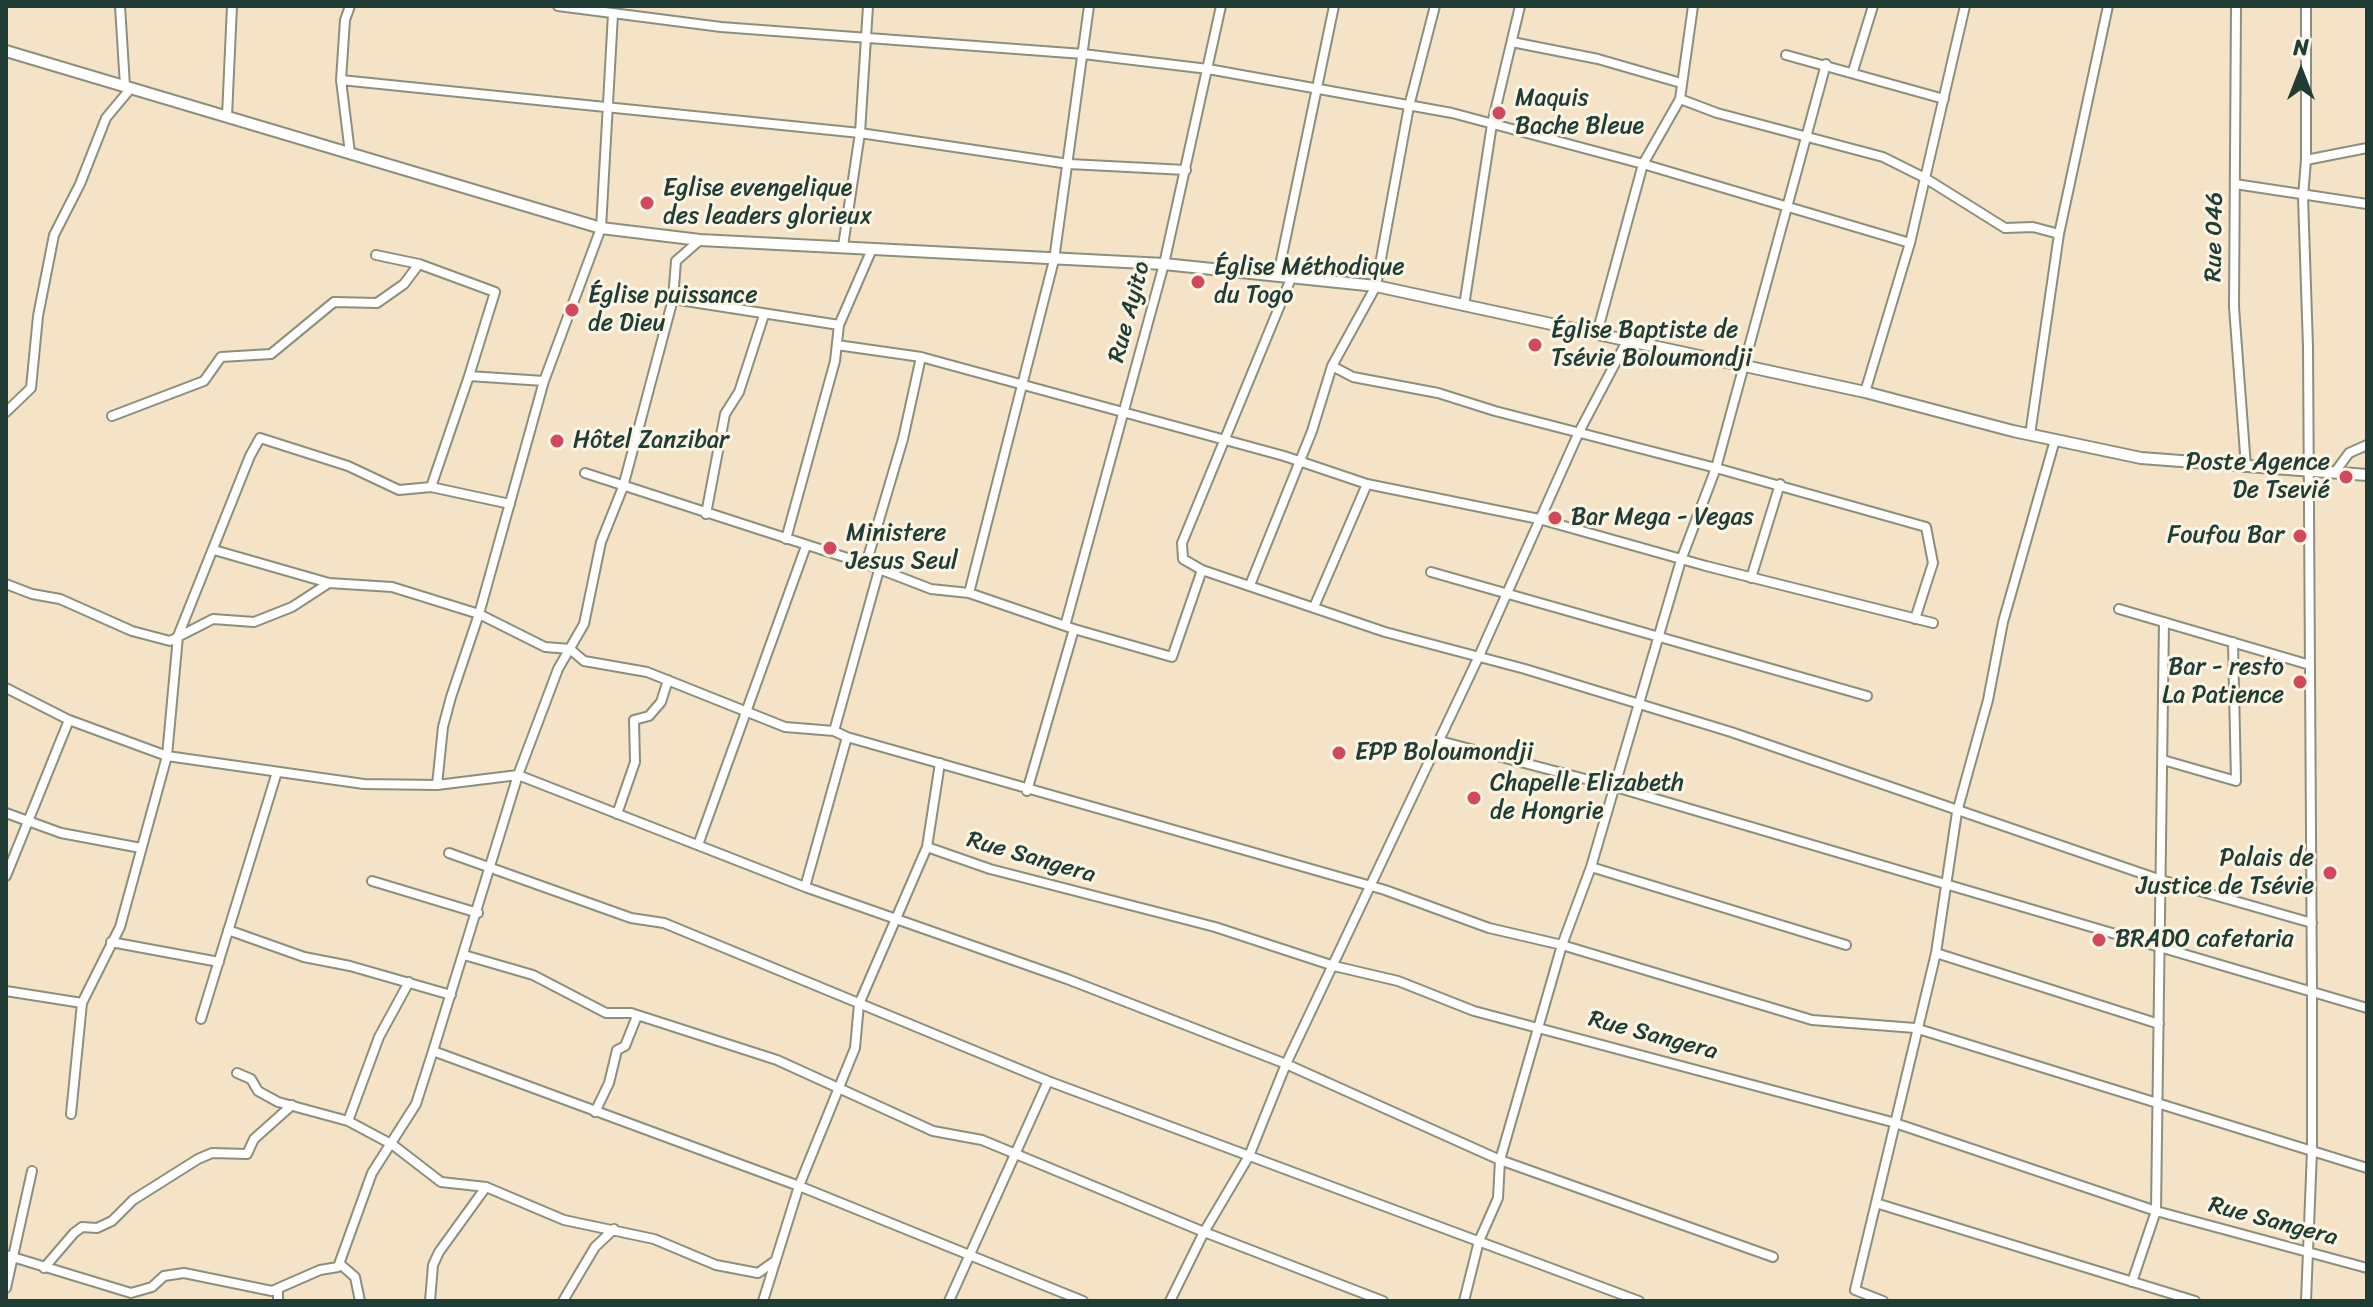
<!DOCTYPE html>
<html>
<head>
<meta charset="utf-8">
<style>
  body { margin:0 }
  #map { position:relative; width:2373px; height:1307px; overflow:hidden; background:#f4e3c6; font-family:Sriracha,sans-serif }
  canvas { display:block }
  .frame { position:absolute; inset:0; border:8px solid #1f3d34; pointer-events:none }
  .north { position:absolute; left:2261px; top:32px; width:80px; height:80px; -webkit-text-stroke:6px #fcf5e5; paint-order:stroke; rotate:0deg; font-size:22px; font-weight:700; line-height:32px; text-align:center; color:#1f3d34 }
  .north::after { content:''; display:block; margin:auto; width:28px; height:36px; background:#1f3d34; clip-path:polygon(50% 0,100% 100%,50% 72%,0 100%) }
</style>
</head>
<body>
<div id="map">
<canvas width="2373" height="1307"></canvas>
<div class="frame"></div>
<div class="north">N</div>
</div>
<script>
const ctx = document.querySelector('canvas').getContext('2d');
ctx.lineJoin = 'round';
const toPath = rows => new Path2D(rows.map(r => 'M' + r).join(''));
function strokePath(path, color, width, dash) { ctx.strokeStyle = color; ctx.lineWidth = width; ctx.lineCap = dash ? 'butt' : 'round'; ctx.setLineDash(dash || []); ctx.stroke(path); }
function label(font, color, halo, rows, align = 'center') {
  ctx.font = font + ' Sriracha,sans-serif'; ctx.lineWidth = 6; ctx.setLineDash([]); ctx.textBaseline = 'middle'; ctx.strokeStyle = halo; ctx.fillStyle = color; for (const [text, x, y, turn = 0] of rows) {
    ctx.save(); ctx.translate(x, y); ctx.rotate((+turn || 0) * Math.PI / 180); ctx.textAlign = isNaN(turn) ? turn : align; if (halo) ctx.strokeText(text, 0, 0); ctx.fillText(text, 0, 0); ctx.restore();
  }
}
const minor = toPath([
  [120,6,125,86],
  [350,6,345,20,341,80,350,153],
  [558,6,721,27,1083,54,1208,69,1452,113,1643,164,1910,243,1965,6],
  [2236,6,2234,307,2246,467],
  [2306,6,2306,160,2303,197,2308,347,2312,993,2312,1151,2306,1301],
  [1512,42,1598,59,1681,83],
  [1786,55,1944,99],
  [1826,64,1716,468,1926,527,1933,563,1915,619],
  [1853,71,1873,6],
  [341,80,860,133,1069,164,1186,170],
  [1680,99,1717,113,1883,157,1925,178,2005,228,2033,227,2059,234],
  [227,116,232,6],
  [2306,160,2367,148],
  [2235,184,2367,204],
  [700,240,676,261,673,299,623,487,601,542,584,624,558,669,518,775,433,1051,799,1186,1083,1301],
  [843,246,860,133,868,6],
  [376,255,419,264,495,292,469,376],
  [1278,275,1334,6],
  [673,299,839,325],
  [1464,306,1492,124,1520,6],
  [1597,333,1643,164,1680,99,1693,6],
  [837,345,921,357,1284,456,1367,484,1539,519,1706,566,1933,623],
  [1332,366,1353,377,1438,393,1495,411,1716,468,1681,560,1591,867,1562,945,1500,1160,1498,1198,1479,1241,1464,1301],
  [1865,392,1910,243],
  [6,412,31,388,38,316,54,235,80,184,106,118,131,88],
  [112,416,204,381,221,357,271,354,334,302,377,303,404,284,419,264],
  [2030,435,2059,234,2108,6],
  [2335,472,2349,453,2367,445],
  [585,473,866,564,931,589,969,593,1074,629,1172,657,1202,570,1385,632,1525,669,1731,732,2161,880,2312,923],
  [431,487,510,504],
  [706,514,725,414,739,392,764,315],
  [786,539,835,361,839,325,872,249],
  [214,550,329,583,392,587,479,614,545,647,570,649,584,661,647,672,785,727,834,731,847,737],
  [866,564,903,439,921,357],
  [1202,570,1183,559,1182,543,1292,276],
  [1431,572,1867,696],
  [1751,578,1780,484],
  [6,584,32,594,60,599,132,631,170,641,213,619,254,622,292,607,329,583],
  [1250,585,1312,431,1332,366,1376,286,1409,106,1435,6],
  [969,593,1054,260,1089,6],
  [1314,607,1367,484],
  [2119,609,2310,665],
  [1065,626,1164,264,1221,6],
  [6,688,69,720,167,756,364,784,437,785,518,775,805,887,1067,979,1286,1064,1500,1160,1773,1257],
  [834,731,879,570],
  [1440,741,1612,786,2367,1008],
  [2163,760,2236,781,2233,642],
  [437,785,443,727,451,697,479,614,544,381,601,228,613,14],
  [1027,791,1074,629],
  [6,813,61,833,141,848],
  [617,814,635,762,634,720,649,716,661,702,668,680],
  [698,845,806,546],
  [927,847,990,869,1215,927,1334,966,1398,981,1474,1011,1892,1122,2156,1211,2367,1268],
  [449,853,631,918,664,923,1048,1081,1639,1301],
  [1591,867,1846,945],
  [6,876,69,720],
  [372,881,478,913],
  [805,887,847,737,1385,890,1489,928,1562,945,1812,1020,1915,1028,2367,1168],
  [228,930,304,957,350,966,451,995],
  [111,942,219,962],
  [1936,953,2159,1024],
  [464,955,533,975,606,1013,631,1013,777,1060,933,1131,982,1140,1204,1232,1383,1301],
  [6,991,82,1003],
  [201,1019,277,772],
  [237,1073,251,1079,258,1091,278,1102,348,1121,393,1145,441,1182,486,1187,564,1220,654,1239,716,1265,758,1273,775,1261],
  [595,1112,609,1083,617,1050,625,1046,637,1016],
  [71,1114,82,1003,120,927,167,756,178,636,250,456,260,438,348,466,399,490,431,487,469,376,544,381],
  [348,1121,379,1037,409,982],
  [1879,1204,2195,1301],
  [6,1255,131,1293,152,1287,164,1276,184,1273,272,1291,320,1270,338,1267,372,1173,416,1104,433,1051],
  [340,1264,355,1277,360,1301],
  [44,1268,74,1233,82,1227,97,1228,112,1221,133,1200,198,1159,212,1153,247,1154,254,1139,292,1105],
  [2132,1282,2156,1211,2164,622],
  [6,1288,32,1171],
  [278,1289,278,1301],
  [430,1301,433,1265,439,1252,486,1187],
  [563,1301,595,1247,614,1229],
  [763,1301,799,1186,855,1048,859,1004,927,847,940,763],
  [949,1301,1048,1081],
  [1170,1301,1204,1232,1249,1156,1286,1064,1479,656,1579,432,1628,339],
  [1883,1301,1855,1290,1936,953,1957,812,1988,700,2003,622,2055,440]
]);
const tertiary = toPath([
  [6,51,601,228,700,240,1164,264,1376,286,1865,392,2013,431,2141,458,2367,475]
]);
strokePath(minor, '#8a907d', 12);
strokePath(tertiary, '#8a907d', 14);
strokePath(minor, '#fff', 8);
strokePath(tertiary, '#fff', 10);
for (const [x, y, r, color] of [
  [1499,113,8,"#d1495b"],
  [647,203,8,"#d1495b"],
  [1198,282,8,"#d1495b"],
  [572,310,8,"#d1495b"],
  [1535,345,8,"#d1495b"],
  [557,441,8,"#d1495b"],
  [2346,477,8,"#d1495b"],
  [1555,518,8,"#d1495b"],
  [2300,536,8,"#d1495b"],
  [830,548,8,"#d1495b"],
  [2300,682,8,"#d1495b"],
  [1339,753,8,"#d1495b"],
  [1474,798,8,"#d1495b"],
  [2330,873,8,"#d1495b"],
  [2099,940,8,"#d1495b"]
]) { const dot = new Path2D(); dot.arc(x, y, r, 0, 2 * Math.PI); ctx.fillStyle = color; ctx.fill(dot); strokePath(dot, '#fcf5e5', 3); }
label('24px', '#1f3d34', '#fcf5e5', [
  ["Maquis",1515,99],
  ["Bache Bleue",1515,127],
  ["Eglise evengelique",663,189],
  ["des leaders glorieux",663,217],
  ["Église Méthodique",1214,268],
  ["du Togo",1214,296],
  ["Église puissance",588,296],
  ["de Dieu",588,324],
  ["Église Baptiste de",1551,331],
  ["Tsévie Boloumondji",1551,359],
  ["Hôtel Zanzibar",573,441],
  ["Poste Agence",2330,463,"right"],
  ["De Tsevié",2330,491,"right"],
  ["Bar Mega - Vegas",1571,518],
  ["Ministere",846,534],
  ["Jesus Seul",846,562],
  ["Foufou Bar",2284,536,"right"],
  ["Bar - resto",2284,668,"right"],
  ["La Patience",2284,696,"right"],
  ["EPP Boloumondji",1355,753],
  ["Chapelle Elizabeth",1490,784],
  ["de Hongrie",1490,812],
  ["Palais de",2314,859,"right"],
  ["Justice de Tsévie",2314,887,"right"],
  ["BRADO cafetaria",2115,940]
], 'left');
label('24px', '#1f3d34', '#fcf5e5', [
  ["Rue 046",2215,237,-89],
  ["Rue Ayito",1130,312,-75],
  ["Rue Sangera",1031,858,16],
  ["Rue Sangera",1653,1036,15],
  ["Rue Sangera",2273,1222,15]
]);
</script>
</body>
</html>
